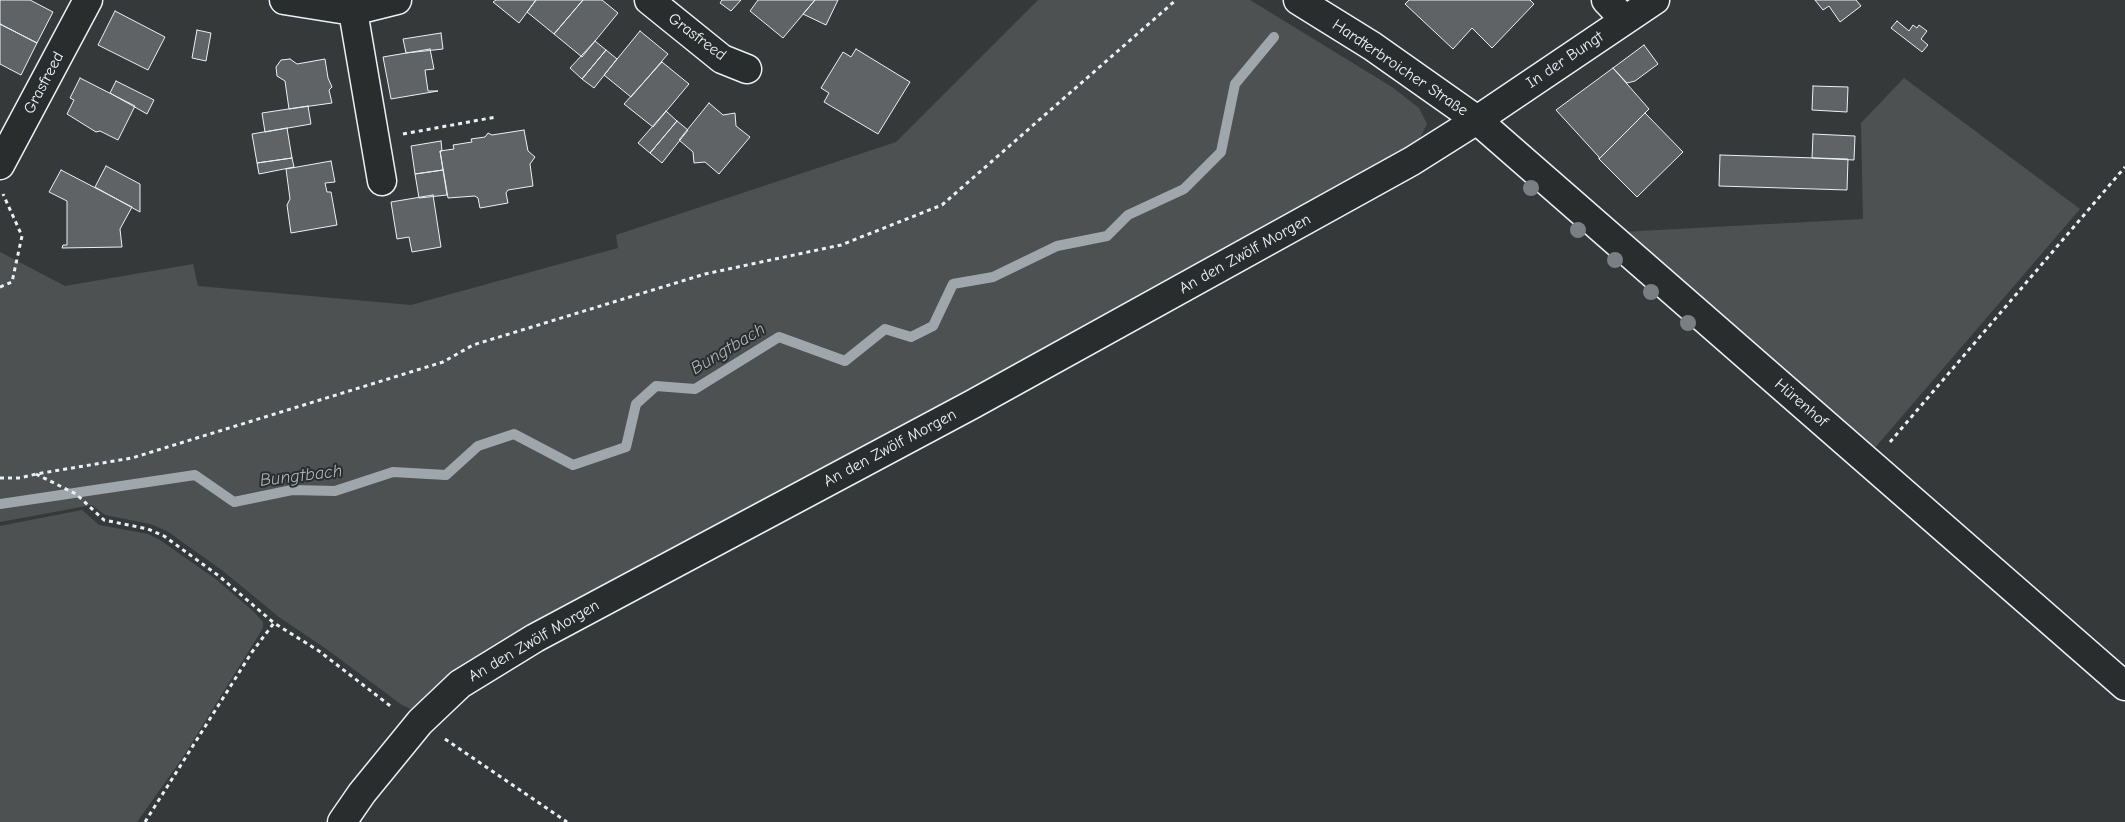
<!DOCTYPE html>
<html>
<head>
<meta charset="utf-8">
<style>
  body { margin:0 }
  canvas { display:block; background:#35393a }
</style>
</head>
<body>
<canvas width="2125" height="822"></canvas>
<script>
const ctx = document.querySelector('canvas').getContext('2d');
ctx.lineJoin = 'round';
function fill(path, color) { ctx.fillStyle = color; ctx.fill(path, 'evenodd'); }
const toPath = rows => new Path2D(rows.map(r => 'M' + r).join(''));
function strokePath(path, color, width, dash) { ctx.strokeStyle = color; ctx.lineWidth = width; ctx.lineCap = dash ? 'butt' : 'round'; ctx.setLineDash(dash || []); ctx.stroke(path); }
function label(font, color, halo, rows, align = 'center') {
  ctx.font = font + ' "Comic Neue",sans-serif'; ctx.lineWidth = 4; ctx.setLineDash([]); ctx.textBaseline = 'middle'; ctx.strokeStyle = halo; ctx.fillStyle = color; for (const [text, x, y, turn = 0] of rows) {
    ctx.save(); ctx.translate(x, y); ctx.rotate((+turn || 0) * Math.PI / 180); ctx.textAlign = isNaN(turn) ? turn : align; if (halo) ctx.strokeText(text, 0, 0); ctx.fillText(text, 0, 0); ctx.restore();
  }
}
fill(toPath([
  [1038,0,1250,0,1392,87,1419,108,1427,124,1415,148,418,712,402,705,325,648,279,617,223,571,167,531,150,524,105,515,92,505,0,522,0,252,65,286,193,264,198,286,411,305,618,248,616,235,896,142],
  [1904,78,2080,209,1867,457,1621,232,1863,219,1861,123],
  [82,510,99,525,148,534,160,540,217,580,253,611,263,622,263,628,183,757,137,822,0,822,0,526]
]), '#4d5152');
strokePath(toPath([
  [0,504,195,475,234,502,292,490,335,491,393,472,446,475,478,446,514,434,573,465,626,447,636,404,656,386,695,389,779,337,845,361,885,329,911,337,933,326,953,284,993,277,1057,246,1107,236,1128,215,1184,189,1221,152,1235,84,1274,37]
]), '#a0a7ac', 10);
const building = toPath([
  [0,0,30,0,53,12,37,43,0,24,0,0],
  [496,0,536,0,519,23,493,2,496,0],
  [536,0,583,0,554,34,527,12,536,0],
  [583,0,602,0,618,13,582,57,554,34,583,0],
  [722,0,741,0,731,11,720,3,722,0],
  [758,0,815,0,783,38,750,11,758,0],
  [815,0,838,0,826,25,803,14,815,0],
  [1409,0,1530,0,1534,4,1492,48,1472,28,1453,49,1405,4,1409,0],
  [1815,0,1856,0,1861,6,1840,22,1829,6,1823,10,1815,0],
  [115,11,165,37,148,70,98,45,115,11],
  [1897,21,1909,31,1913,25,1917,28,1919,25,1927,31,1921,39,1928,45,1922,52,1891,28,1897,21],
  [0,24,37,43,21,75,0,64,0,24],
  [197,30,211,33,206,61,192,58,197,30],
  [640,31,668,54,631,97,604,75,640,31],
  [441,33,443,49,406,53,403,39,441,33],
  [595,41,606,50,582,79,570,68,595,41],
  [1644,45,1658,64,1635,81,1627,83,1613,68,1644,45],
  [430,49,434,69,425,70,428,91,438,91,391,99,383,57,430,49],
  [856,49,910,82,878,134,824,102,829,93,821,88,843,52,851,57,856,49],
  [606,50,617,59,594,88,582,79,606,50],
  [290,59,297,64,325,59,328,78,332,87,329,90,332,103,289,109,285,81,277,76,276,67,281,60,290,59],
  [662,62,689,84,653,127,624,104,662,62],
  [1613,68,1649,109,1599,159,1599,157,1556,110,1613,68],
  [80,78,135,106,118,140,100,131,96,132,67,114,74,100,70,98,80,78],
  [116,81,154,100,147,114,110,93,116,81],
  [1813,86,1848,87,1847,112,1812,110,1813,86],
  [709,103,723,115,735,113,736,126,750,137,719,174,705,162,694,163,693,152,679,140,709,103],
  [308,106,311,124,265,132,262,113,308,106],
  [666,111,677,121,650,153,638,143,666,111],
  [1645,113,1683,152,1637,197,1599,159,1645,113],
  [677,121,688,130,662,163,650,153,677,121],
  [287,128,292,158,257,163,252,134,287,128],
  [524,130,528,151,535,157,530,164,533,186,508,190,506,193,508,203,480,208,478,198,475,196,448,198,440,151,454,149,453,145,472,142,471,139,485,137,488,133,492,135,524,130],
  [1813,134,1855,136,1854,160,1812,158,1813,134],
  [441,141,442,151,440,151,443,170,415,174,411,146,441,141],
  [1720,155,1848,159,1847,190,1719,186,1720,155],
  [292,158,294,167,259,174,257,163,292,158],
  [331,161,335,182,325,183,327,192,331,192,337,225,291,233,287,205,290,199,286,169,331,161],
  [106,166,140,184,140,212,95,187,106,166],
  [61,170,132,207,120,229,122,247,62,248,63,245,67,245,67,201,49,192,61,170],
  [443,170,447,195,419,198,415,174,443,170],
  [433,195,441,247,412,252,409,237,397,239,391,202,433,195]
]);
fill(building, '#5f6365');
strokePath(building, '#e8f1f8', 1);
const minor = toPath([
  [284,0,353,11,397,0],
  [649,0,722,59,747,69],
  [1298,0,1372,46,1477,120,2125,686],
  [1606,0,1625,20],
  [353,11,382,181],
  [0,165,88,0],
  [342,822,362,793,420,722,460,684,535,638,973,404,1412,161,1477,120,1655,0]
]);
strokePath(minor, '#e8f1f8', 31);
strokePath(toPath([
  [403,134,496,117],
  [0,287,12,282,22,236,3,194],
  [1890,442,2125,167],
  [36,474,76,494,104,520,148,529,164,536,219,576,274,623],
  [0,478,20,478,36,474,132,458,443,362,473,345,705,274,841,245,942,205,1176,0],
  [445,739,567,822],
  [145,822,252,652,274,623,319,651,393,708]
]), '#e8f1f8', 3, [4, 4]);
strokePath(minor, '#2a2d2e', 28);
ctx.fillStyle = '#7a7f83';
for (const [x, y] of [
  [1531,188],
  [1578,230],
  [1615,260],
  [1651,292],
  [1688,323]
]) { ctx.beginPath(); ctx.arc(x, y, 8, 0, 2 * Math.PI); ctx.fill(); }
label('16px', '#e8f1f8', '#2a2d2e', [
  ["Grasfreed",697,37,37],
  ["In der Bungt",1565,60,-34],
  ["Hardterbroicher Straße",1400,68,34],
  ["Grasfreed",44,83,-62],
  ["An den Zwölf Morgen",1245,254,-29],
  ["Hürenhof",1801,403,41],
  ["An den Zwölf Morgen",890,448,-28],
  ["An den Zwölf Morgen",534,641,-30]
]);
label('italic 18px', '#acb3b8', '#2a2d2e', [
  ["Bungtbach",728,349,-31],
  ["Bungtbach",301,476,-7]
]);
</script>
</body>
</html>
